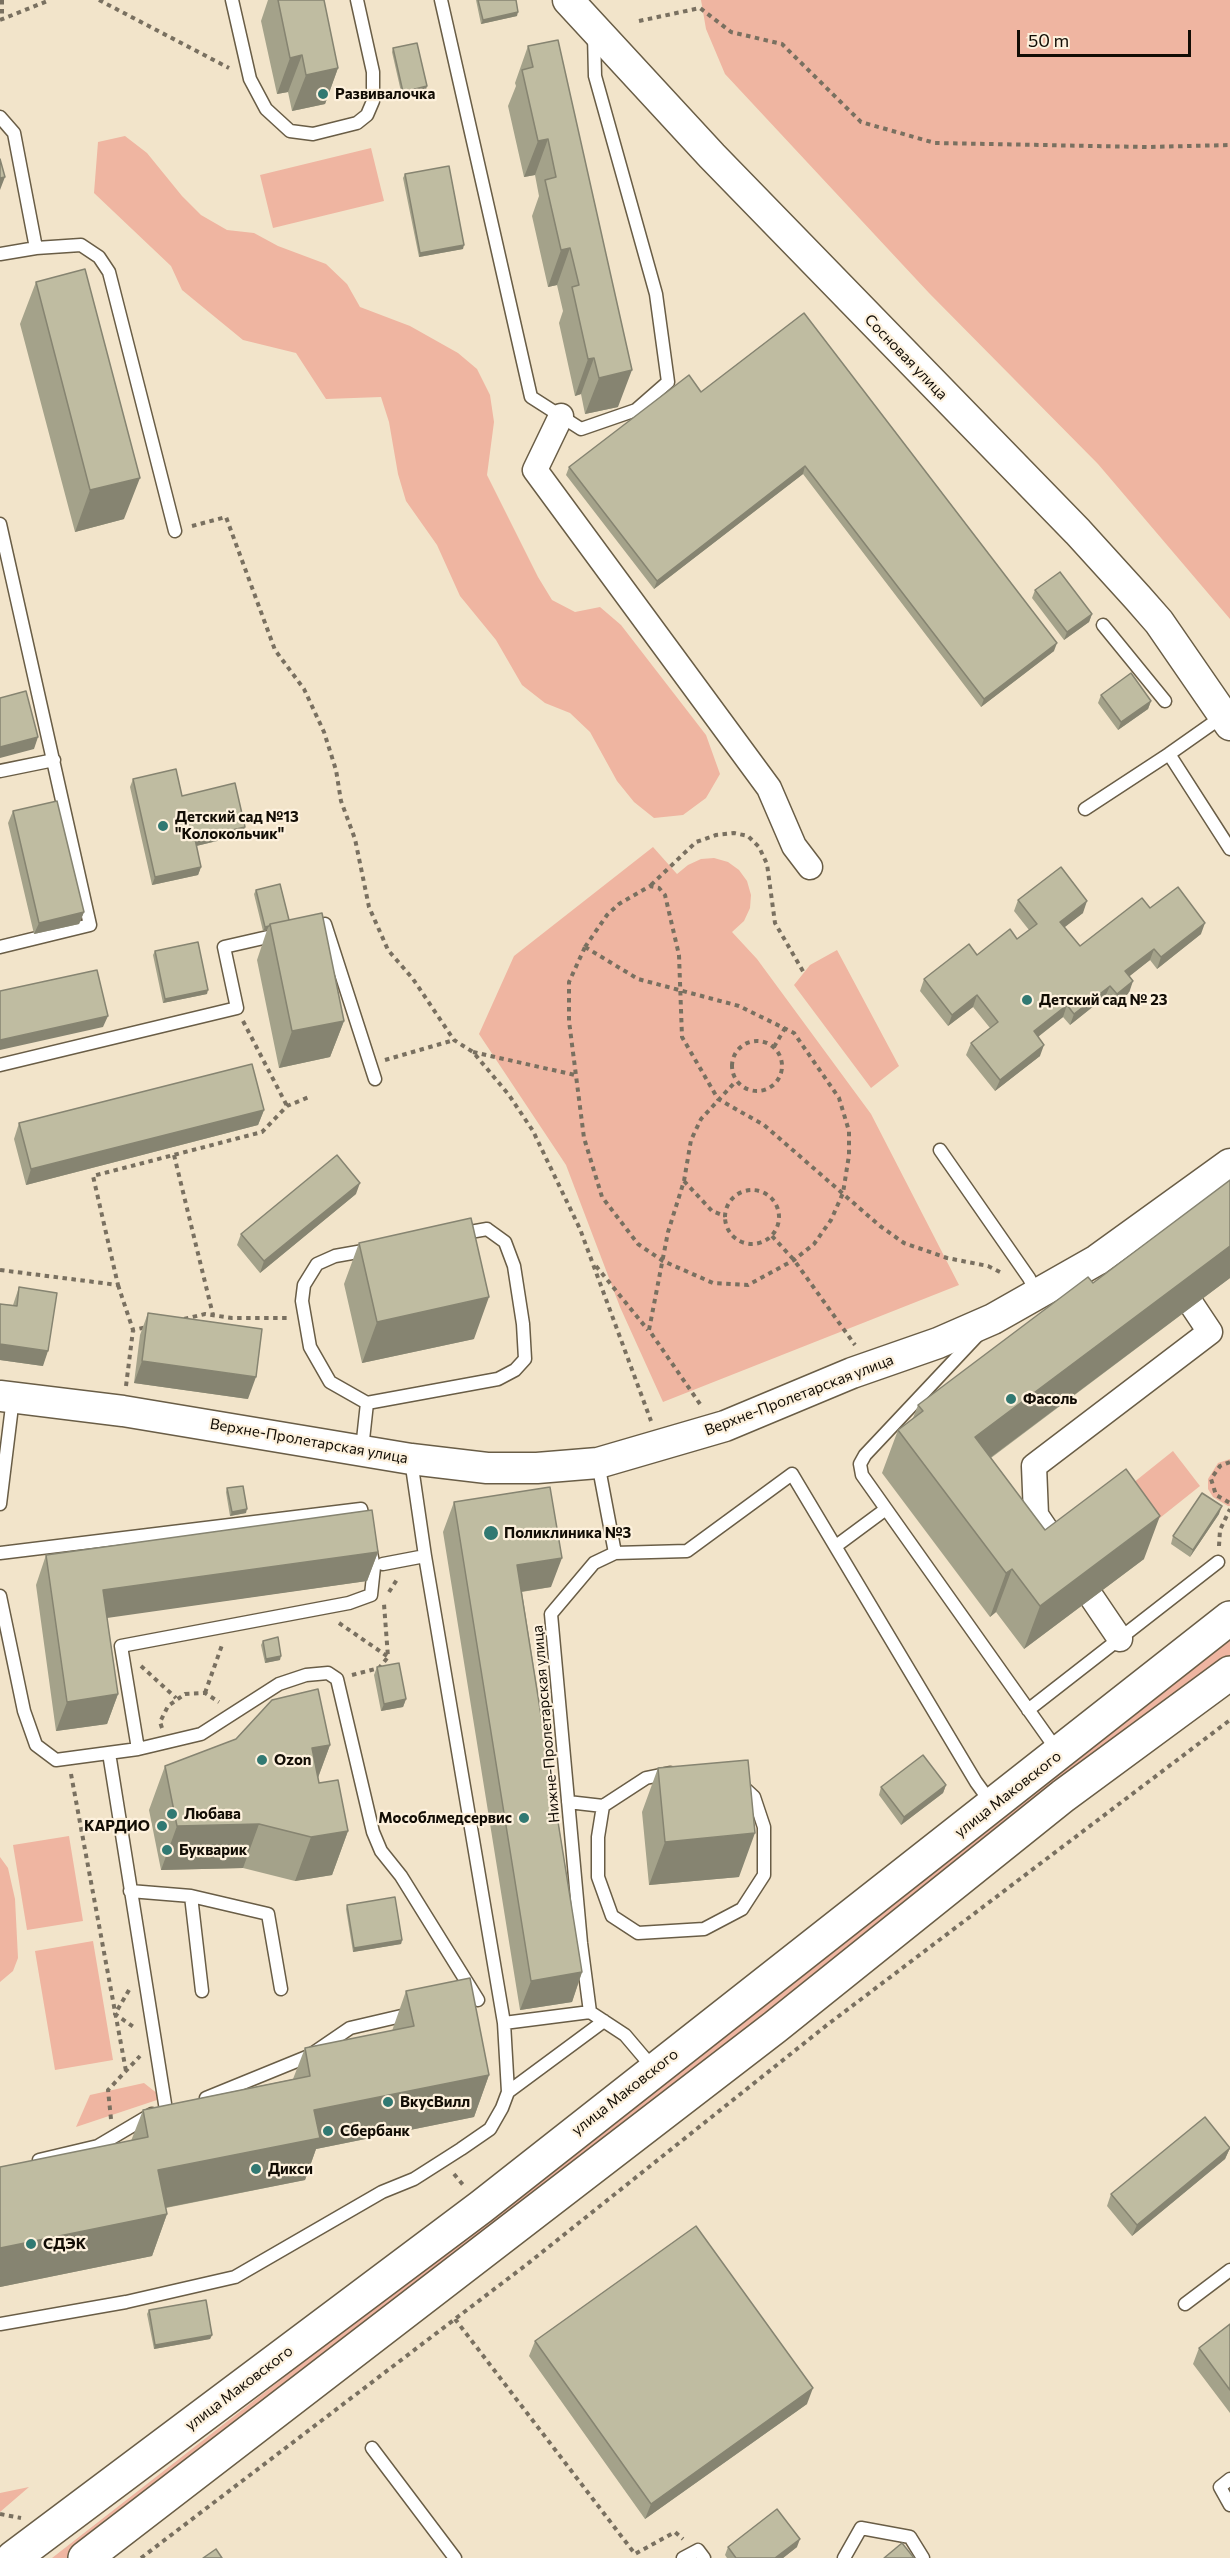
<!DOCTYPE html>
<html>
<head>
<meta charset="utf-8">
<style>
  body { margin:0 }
  #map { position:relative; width:1230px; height:2558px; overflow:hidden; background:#f2e4ca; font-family:Commissioner,sans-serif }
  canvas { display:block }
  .scale { position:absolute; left:1017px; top:30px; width:174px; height:27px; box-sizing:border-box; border:3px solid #120d05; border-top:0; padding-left:8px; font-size:18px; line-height:21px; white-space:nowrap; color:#120d05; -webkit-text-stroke:4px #fdf1dd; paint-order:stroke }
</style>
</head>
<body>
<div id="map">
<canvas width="1230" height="2558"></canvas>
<div class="scale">50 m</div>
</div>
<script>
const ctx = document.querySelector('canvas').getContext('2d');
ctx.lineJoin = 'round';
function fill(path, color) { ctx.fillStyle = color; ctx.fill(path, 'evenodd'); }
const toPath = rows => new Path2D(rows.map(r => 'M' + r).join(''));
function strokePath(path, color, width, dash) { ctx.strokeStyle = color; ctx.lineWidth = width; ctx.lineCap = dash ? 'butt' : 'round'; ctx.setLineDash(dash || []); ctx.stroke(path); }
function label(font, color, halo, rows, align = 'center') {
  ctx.font = font + ' Commissioner,sans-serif'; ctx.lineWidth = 4.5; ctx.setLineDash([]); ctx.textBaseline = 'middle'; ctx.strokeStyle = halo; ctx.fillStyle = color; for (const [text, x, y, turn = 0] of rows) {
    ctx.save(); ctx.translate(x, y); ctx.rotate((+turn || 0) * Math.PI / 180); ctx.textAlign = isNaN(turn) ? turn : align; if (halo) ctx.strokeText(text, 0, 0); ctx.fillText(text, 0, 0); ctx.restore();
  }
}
fill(toPath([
  [701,0,1230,0,1230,619,1098,464,929,293,725,74,706,29],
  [125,136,147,153,182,196,201,215,227,230,254,233,278,246,326,264,347,284,360,307,410,326,458,353,477,369,490,395,494,422,487,475,538,577,552,600,575,612,600,607,621,625,706,735,720,774,706,798,683,815,654,818,634,802,617,781,590,732,570,713,545,703,522,685,496,640,460,596,437,545,406,501,398,474,389,422,381,397,326,399,296,353,243,340,182,290,171,266,94,193,98,142],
  [371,148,384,201,273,228,260,175],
  [653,847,677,874,688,865,701,859,714,858,728,862,739,870,747,881,751,895,750,908,744,921,732,932,757,959,871,1114,959,1285,663,1402,620,1307,566,1165,479,1034,514,956],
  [837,950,899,1066,871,1088,794,985,810,965],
  [1173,1451,1200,1486,1141,1533,1113,1499],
  [1230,1459,1230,1506,1228,1506,1213,1497,1208,1489,1208,1479,1218,1463],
  [1230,1640,1230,1657,71,2558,52,2558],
  [69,1836,83,1921,27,1930,13,1845],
  [0,1857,8,1868,15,1899,18,1958,13,1971,0,1982],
  [93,1941,113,2060,55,2070,35,1951],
  [144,2083,163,2098,76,2127,90,2095],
  [29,2487,0,2512,0,2493]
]), '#efb5a1');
const service = toPath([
  [232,0,250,79,266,109,290,131,313,134,357,123,367,115,373,101,373,72,357,0],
  [441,0,531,397,581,429,636,410,668,382,656,294,595,76,594,35],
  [0,117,14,133,36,248,0,254],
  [36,248,81,245,99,257,109,272,175,531],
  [0,524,90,925,0,947],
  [1103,625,1165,701],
  [1223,716,1169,754,1230,849],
  [0,771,54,760],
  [1085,809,1169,754],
  [310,928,325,924,375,1079],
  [0,1065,237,1008,224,947,281,934],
  [940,1150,1029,1278,1037,1294],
  [487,1229,505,1242,514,1266,523,1324,525,1359,515,1370,498,1379,367,1403,330,1382,310,1347,302,1301,304,1285,317,1264,335,1256,487,1229],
  [977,1336,865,1455,860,1464,862,1475,1059,1753],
  [362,1449,367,1403],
  [598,1463,615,1553],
  [0,1504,13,1398],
  [836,1546,886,1509],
  [0,1553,361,1509,365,1526],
  [383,1564,425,1556],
  [0,1596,24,1711,36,1745,56,1760,138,1749,121,1646,349,1603,371,1595,374,1567,370,1548],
  [1028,1710,1218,1562],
  [138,1749,201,1734,279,1684,306,1675,328,1673,337,1679,373,1832,381,1851,401,1876,478,2000],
  [109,1753,166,2110],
  [568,1802,603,1806,598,1837,598,1877,612,1916,638,1933,704,1929,742,1909,764,1875,764,1827,754,1797,740,1784],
  [603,1806,646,1778,670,1773],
  [130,1891,191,1896,268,1914,281,1989],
  [191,1896,202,1991],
  [590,2012,581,1943,551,1614,594,1563,615,1553,687,1551,792,1474,976,1782,992,1804],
  [504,2023,590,2012,625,2035,653,2068],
  [508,2092,604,2021],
  [206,2098,309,2056,350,2028,410,2014],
  [39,2160,98,2146,152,2114],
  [1185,2304,1230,2270],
  [0,2324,126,2302,235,2277,382,2192,414,2179,461,2149,490,2129,502,2108,508,2092,504,2023,425,1556,411,1460],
  [372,2448,455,2558],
  [1230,2479,1220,2487,1230,2505],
  [683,2558,698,2550,704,2558],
  [844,2558,861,2528,910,2537,923,2558]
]);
const minor = toPath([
  [561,416,535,470,769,788,794,846,810,867],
  [1120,1639,1036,1515,1034,1466,1210,1332,1174,1278]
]);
const tertiary = toPath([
  [568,0,712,156,1078,532,1138,598,1159,622,1230,725],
  [0,1396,123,1411,411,1459,487,1468,537,1468,598,1463,725,1426,852,1373,938,1343,993,1319,1097,1260,1230,1164]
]);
const secondary = toPath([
  [13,2558,481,2207,1230,1618],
  [85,2558,775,2027,1063,1796,1230,1673]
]);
strokePath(service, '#695d46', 15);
strokePath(minor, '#695d46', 27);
strokePath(tertiary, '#695d46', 33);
strokePath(secondary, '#695d46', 36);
strokePath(toPath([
  [2,0,2,19],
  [99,0,229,68],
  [0,20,50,0],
  [639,21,700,8,731,32,782,44,861,122,935,143,1147,147,1230,145],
  [192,526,226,517,275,650,304,689,324,732,336,770,341,801,355,839,369,907,388,950,413,979,454,1040,473,1052,509,1095,533,1131,580,1229,651,1421],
  [651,885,696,842,716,835,734,833,748,836,759,847,767,864,775,923,804,973],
  [585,947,638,979,739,1006,794,1033,839,1098,849,1131,849,1155,843,1193,831,1220,814,1244,794,1260,748,1285,713,1283,663,1261,638,1244,602,1197,584,1138,569,1021,569,982,585,947],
  [585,947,607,915,619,904,650,886,659,888,665,895,679,955,682,1037,718,1099,764,1125,880,1226,904,1243,947,1258,988,1266,1004,1274],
  [243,1021,287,1106],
  '732 1066a25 25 0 1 1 50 0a25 25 0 1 1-50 0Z',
  [774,1047,785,1028],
  [473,1052,575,1075],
  [385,1060,454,1040],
  [174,1155,213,1315],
  [684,1181,712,1211,725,1216],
  '725 1217a27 27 0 1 1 54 0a27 27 0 1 1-54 0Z',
  [772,1236,794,1260,855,1345],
  [596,1266,648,1330],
  [0,1270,118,1285,93,1176,262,1132,287,1106,309,1097],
  [118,1285,133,1330,147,1327],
  [184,1319,205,1314,232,1318,290,1318],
  [126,1386,133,1330],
  [700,1404,649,1330,668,1232,684,1181,691,1140,701,1119,736,1081],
  [1230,1462,1220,1466,1211,1479,1216,1495,1230,1503],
  [1219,1546,1220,1530,1230,1509],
  [389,1592,398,1578],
  [339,1623,387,1656],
  [141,1666,176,1698],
  [352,1675,379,1668,388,1657,384,1604],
  [205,1693,222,1645],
  [162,1728,160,1722,168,1706,185,1694,205,1693,219,1702],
  [71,1774,126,2071],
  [129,1990,115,2014,135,2028],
  [111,2119,108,2090,140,2056],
  [454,2174,464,2186],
  [455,2319,635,2554,675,2532,683,2539],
  [0,2514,21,2518],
  [141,2558,526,2265,827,2025,1230,1720]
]), '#797060', 4, [4.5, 4.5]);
strokePath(service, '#fff', 12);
strokePath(minor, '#fff', 24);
strokePath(tertiary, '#fff', 30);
strokePath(secondary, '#fff', 33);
fill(toPath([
  [268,0,324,0,338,68,325,104,292,111,288,92,277,94,261,21],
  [476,0,516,0,517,16,481,24],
  [528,46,618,407,585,414,581,394,575,396,559,323,563,311,557,285,548,287,532,216,539,196,535,175,524,177,508,106,516,86,515,83],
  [393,48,426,90,402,96,392,52],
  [405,174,463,249,419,257,403,178],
  [36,282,124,519,75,532,20,324],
  [804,313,1054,651,981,707,803,474,654,589,566,475,569,467,701,392],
  [1035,590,1092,614,1089,622,1064,640,1032,598],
  [1101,695,1151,701,1148,709,1118,730,1098,703],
  [133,779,182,796,242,835,196,846,201,867,198,875,152,885,130,787],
  [13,811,84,912,79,924,34,934,8,823],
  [256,890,289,920,344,1021,330,1057,279,1068,257,960,267,930,263,931,254,894],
  [1018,900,1083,913,1064,927,1080,946,1150,908,1201,934,1157,969,1150,960,1129,976,1129,993,1112,1006,1105,997,1070,1025,1063,1017,1038,1037,1040,1056,995,1091,966,1055,971,1043,990,1028,973,1007,948,1026,920,991,924,979,977,955,1017,939,1029,930,1014,911],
  [155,951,207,994,163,1003,153,955],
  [264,1110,258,1125,26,1185,14,1139,19,1123],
  [1230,1180,1230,1278,991,1458,1045,1530,1144,1559,1024,1649,996,1612,990,1617,882,1473,898,1430,913,1418,918,1405,1093,1283],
  [356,1194,260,1273,237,1245,241,1234],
  [359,1243,474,1339,362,1363,344,1284],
  [19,1287,43,1366,0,1360,0,1304,13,1305],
  [148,1313,248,1399,134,1383,140,1335],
  [227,1488,246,1513,230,1516,226,1492],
  [454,1502,551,1587,522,1592,582,1972,572,2002,520,2010,443,1532],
  [1219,1514,1190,1557,1171,1544,1173,1536],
  [378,1552,367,1581,107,1617,118,1694,107,1724,56,1731,36,1585,46,1555],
  [263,1641,280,1660,265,1663,261,1645],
  [377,1667,406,1699,403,1707,381,1711,374,1675],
  [236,1739,330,1745,318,1778,319,1783,348,1831,332,1875,295,1881,243,1868,161,1870,149,1810,165,1766],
  [658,1768,739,1877,649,1885,642,1812],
  [946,1785,943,1793,901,1825,879,1795,881,1787],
  [347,1905,402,1940,401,1944,353,1952,346,1909],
  [406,1991,489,2075,474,2117,316,2149,305,2180,166,2208,167,2214,152,2256,0,2287,0,2167,131,2141,143,2110,293,2079,305,2048,392,2031],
  [1230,2148,1225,2159,1132,2236,1107,2206,1111,2194],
  [149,2310,212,2335,210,2339,154,2349,147,2314],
  [1230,2324,1230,2413,1193,2364,1199,2348],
  [535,2341,807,2404,645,2519,529,2356],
  [728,2547,797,2547,783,2558,727,2558,725,2555]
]), '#a4a28a');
fill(toPath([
  [518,12,517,16,481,24,483,20],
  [302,55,288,92,277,94,290,58],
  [338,68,325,104,292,111,306,75],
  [427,86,426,90,402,96,403,92],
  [548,139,535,175,524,177,538,141],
  [5,177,0,190,0,178],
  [464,245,463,249,419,257,420,253],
  [570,248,557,285,548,287,561,250],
  [594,358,581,394,575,396,588,359],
  [632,370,618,407,585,414,599,378],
  [805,466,803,474,654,589,657,581],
  [140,478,124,519,75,532,90,490],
  [1092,614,1089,622,1064,640,1067,632],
  [1057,643,1054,651,981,707,984,699],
  [1151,701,1148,709,1118,730,1121,722],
  [38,737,34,749,0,758,0,747],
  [245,827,242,835,192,847,195,839],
  [201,867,198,875,152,885,155,877],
  [1087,901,1083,913,1056,934,1060,922],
  [84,912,79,924,34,934,39,923],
  [1205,923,1201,934,1157,969,1161,957],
  [269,926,267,930,263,931,265,927],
  [1154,949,1150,960,1121,983,1125,971],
  [1133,981,1129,993,1112,1006,1117,994],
  [1110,986,1105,997,1070,1025,1074,1014],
  [208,990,207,994,163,1003,165,999],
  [977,995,973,1007,948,1026,952,1015],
  [1067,1005,1063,1017,1030,1043,1034,1031],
  [108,1016,103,1027,0,1050,0,1040],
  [344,1021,330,1057,279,1068,292,1031],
  [1044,1045,1040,1056,995,1091,1000,1080],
  [264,1110,258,1125,26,1185,31,1169],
  [360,1183,356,1194,260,1273,264,1261],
  [1230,1246,1230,1278,959,1481,975,1437],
  [489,1297,474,1339,362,1363,377,1322],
  [0,1344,48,1351,43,1366,0,1360],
  [142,1361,256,1377,248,1399,134,1383],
  [1222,1506,1219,1514,1190,1557,1193,1550],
  [247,1509,246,1513,230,1516,232,1512],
  [1160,1516,1144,1559,1024,1649,1040,1606],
  [378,1552,367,1581,93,1620,103,1590],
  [562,1558,551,1587,506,1594,517,1565],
  [1012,1569,996,1612,990,1617,1006,1573],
  [281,1656,280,1660,265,1663,266,1659],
  [118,1694,107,1724,56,1731,67,1702],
  [406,1699,403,1707,381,1711,384,1704],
  [330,1745,314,1788,312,1748],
  [946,1785,943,1793,901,1825,904,1817],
  [259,1824,243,1868,161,1870,177,1826],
  [348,1831,332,1875,295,1881,311,1837],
  [755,1833,739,1877,649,1885,665,1842],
  [402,1940,401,1944,353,1952,354,1948],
  [582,1972,572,2002,520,2010,531,1981],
  [489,2075,474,2117,316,2149,305,2180,143,2212,158,2170,314,2110],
  [1230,2148,1225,2159,1132,2236,1137,2225],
  [167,2214,152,2256,0,2287,0,2248],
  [212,2335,210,2339,154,2349,155,2345],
  [813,2388,807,2404,645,2519,651,2504],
  [800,2539,797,2547,783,2558,775,2558]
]), '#868471');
const building = toPath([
  [278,0,324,0,338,68,306,75,302,55,290,58,278,0],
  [478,0,516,0,518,12,483,20,478,0],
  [558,40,632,370,599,378,594,358,588,359,572,287,579,285,570,248,561,250,545,180,556,177,548,139,538,141,522,70,533,67,528,46,558,40],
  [417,43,427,86,403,92,393,48,417,43],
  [0,159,5,177,0,178,0,159],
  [449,166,464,245,420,253,405,174,449,166],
  [85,269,140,478,90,490,36,282,85,269],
  [804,313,1057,643,984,699,805,466,657,581,569,467,689,375,701,392,804,313],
  [1060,572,1092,614,1067,632,1035,590,1060,572],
  [1131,673,1151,701,1121,722,1101,695,1131,673],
  [26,691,38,737,0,747,0,698,26,691],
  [176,769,182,796,235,783,245,827,195,839,201,867,155,877,133,779,176,769],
  [57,801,84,912,39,923,13,811,57,801],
  [1061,867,1087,901,1060,922,1080,946,1142,898,1150,908,1178,887,1205,923,1161,957,1154,949,1125,971,1133,981,1117,994,1110,986,1074,1014,1067,1005,1034,1031,1044,1045,1000,1080,971,1043,998,1022,977,995,952,1015,924,979,969,944,977,955,1010,929,1017,939,1037,924,1018,900,1061,867],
  [280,884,289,920,270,924,269,926,265,927,256,890,280,884],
  [322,913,344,1021,292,1031,270,924,322,913],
  [198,942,208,990,165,999,155,951,198,942],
  [97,970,108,1016,0,1040,0,991,97,970],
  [252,1064,264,1110,31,1169,19,1123,252,1064],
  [337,1155,360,1183,264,1261,241,1234,337,1155],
  [1230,1180,1230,1246,975,1437,1045,1530,1126,1469,1160,1516,1040,1606,1012,1569,1006,1573,898,1430,923,1411,918,1405,1088,1277,1093,1283,1230,1180],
  [471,1218,489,1297,377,1322,359,1243,471,1218],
  [19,1287,57,1293,48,1351,0,1344,0,1304,17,1306,19,1287],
  [148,1313,262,1329,256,1377,142,1361,148,1313],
  [243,1486,247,1509,232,1512,227,1488,243,1486],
  [550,1487,562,1558,517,1565,582,1972,531,1981,454,1502,550,1487],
  [1202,1493,1222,1506,1193,1550,1173,1536,1202,1493],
  [372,1510,378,1552,103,1590,118,1694,67,1702,46,1555,372,1510],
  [278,1637,281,1656,266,1659,263,1641,278,1637],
  [399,1663,406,1699,384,1704,377,1667,399,1663],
  [318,1689,330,1745,312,1748,319,1783,338,1780,348,1831,311,1837,259,1824,177,1826,165,1766,236,1739,272,1700,318,1689],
  [923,1755,946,1785,904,1817,881,1787,923,1755],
  [748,1760,755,1833,665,1842,658,1768,748,1760],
  [395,1897,402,1940,354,1948,347,1905,395,1897],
  [470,1978,489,2075,314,2110,320,2138,158,2170,167,2214,0,2248,0,2167,148,2137,143,2110,310,2076,305,2048,414,2026,406,1991,470,1978],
  [1205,2117,1230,2148,1137,2225,1111,2194,1205,2117],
  [696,2226,813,2388,651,2504,535,2341,696,2226],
  [206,2300,212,2335,155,2345,149,2310,206,2300],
  [1230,2324,1230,2390,1199,2348,1230,2324],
  [777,2509,800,2539,775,2558,736,2558,728,2547,777,2509],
  [902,2543,914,2558,884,2558,902,2543],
  [216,2549,222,2558,203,2558,216,2549]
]);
fill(building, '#bfbca1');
strokePath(building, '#868471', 1.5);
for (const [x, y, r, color] of [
  [323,94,6,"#317972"],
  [163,826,6,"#317972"],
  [1027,1000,6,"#317972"],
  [1011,1399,6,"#317972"],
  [491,1533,8,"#317972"],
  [262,1760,6,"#317972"],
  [172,1814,6,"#317972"],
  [524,1818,6,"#317972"],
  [162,1826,6,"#317972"],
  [167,1850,6,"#317972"],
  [388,2102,6,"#317972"],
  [328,2131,6,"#317972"],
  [256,2169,6,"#317972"],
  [31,2244,6,"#317972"]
]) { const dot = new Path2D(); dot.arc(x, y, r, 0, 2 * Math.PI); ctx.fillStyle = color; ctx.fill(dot); strokePath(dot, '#fdf1dd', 2); }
label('bold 15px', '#120d05', '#fdf1dd', [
  ["Развивалочка",335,94],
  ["Детский сад №13",175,817],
  ["\"Колокольчик\"",175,834],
  ["Детский сад № 23",1039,1000],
  ["Фасоль",1023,1399],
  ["Поликлиника №3",504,1533],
  ["Ozon",274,1760],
  ["Любава",184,1814],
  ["Мособлмедсервис",512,1818,"right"],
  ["КАРДИО",150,1826,"right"],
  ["Букварик",179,1850],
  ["ВкусВилл",400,2102],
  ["Сбербанк",340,2131],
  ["Дикси",268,2169],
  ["СДЭК",43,2244]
], 'left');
label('15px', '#120d05', '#fdf1dd', [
  ["Сосновая улица",906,357,46],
  ["Верхне-Пролетарская улица",799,1395,-21],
  ["Верхне-Пролетарская улица",309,1441,10],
  ["Нижне-Пролетарская улица",546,1724,-95],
  ["улица Маковского",1008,1794,-38],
  ["улица Маковского",625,2092,-38],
  ["улица Маковского",239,2388,-37]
]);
</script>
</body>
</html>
